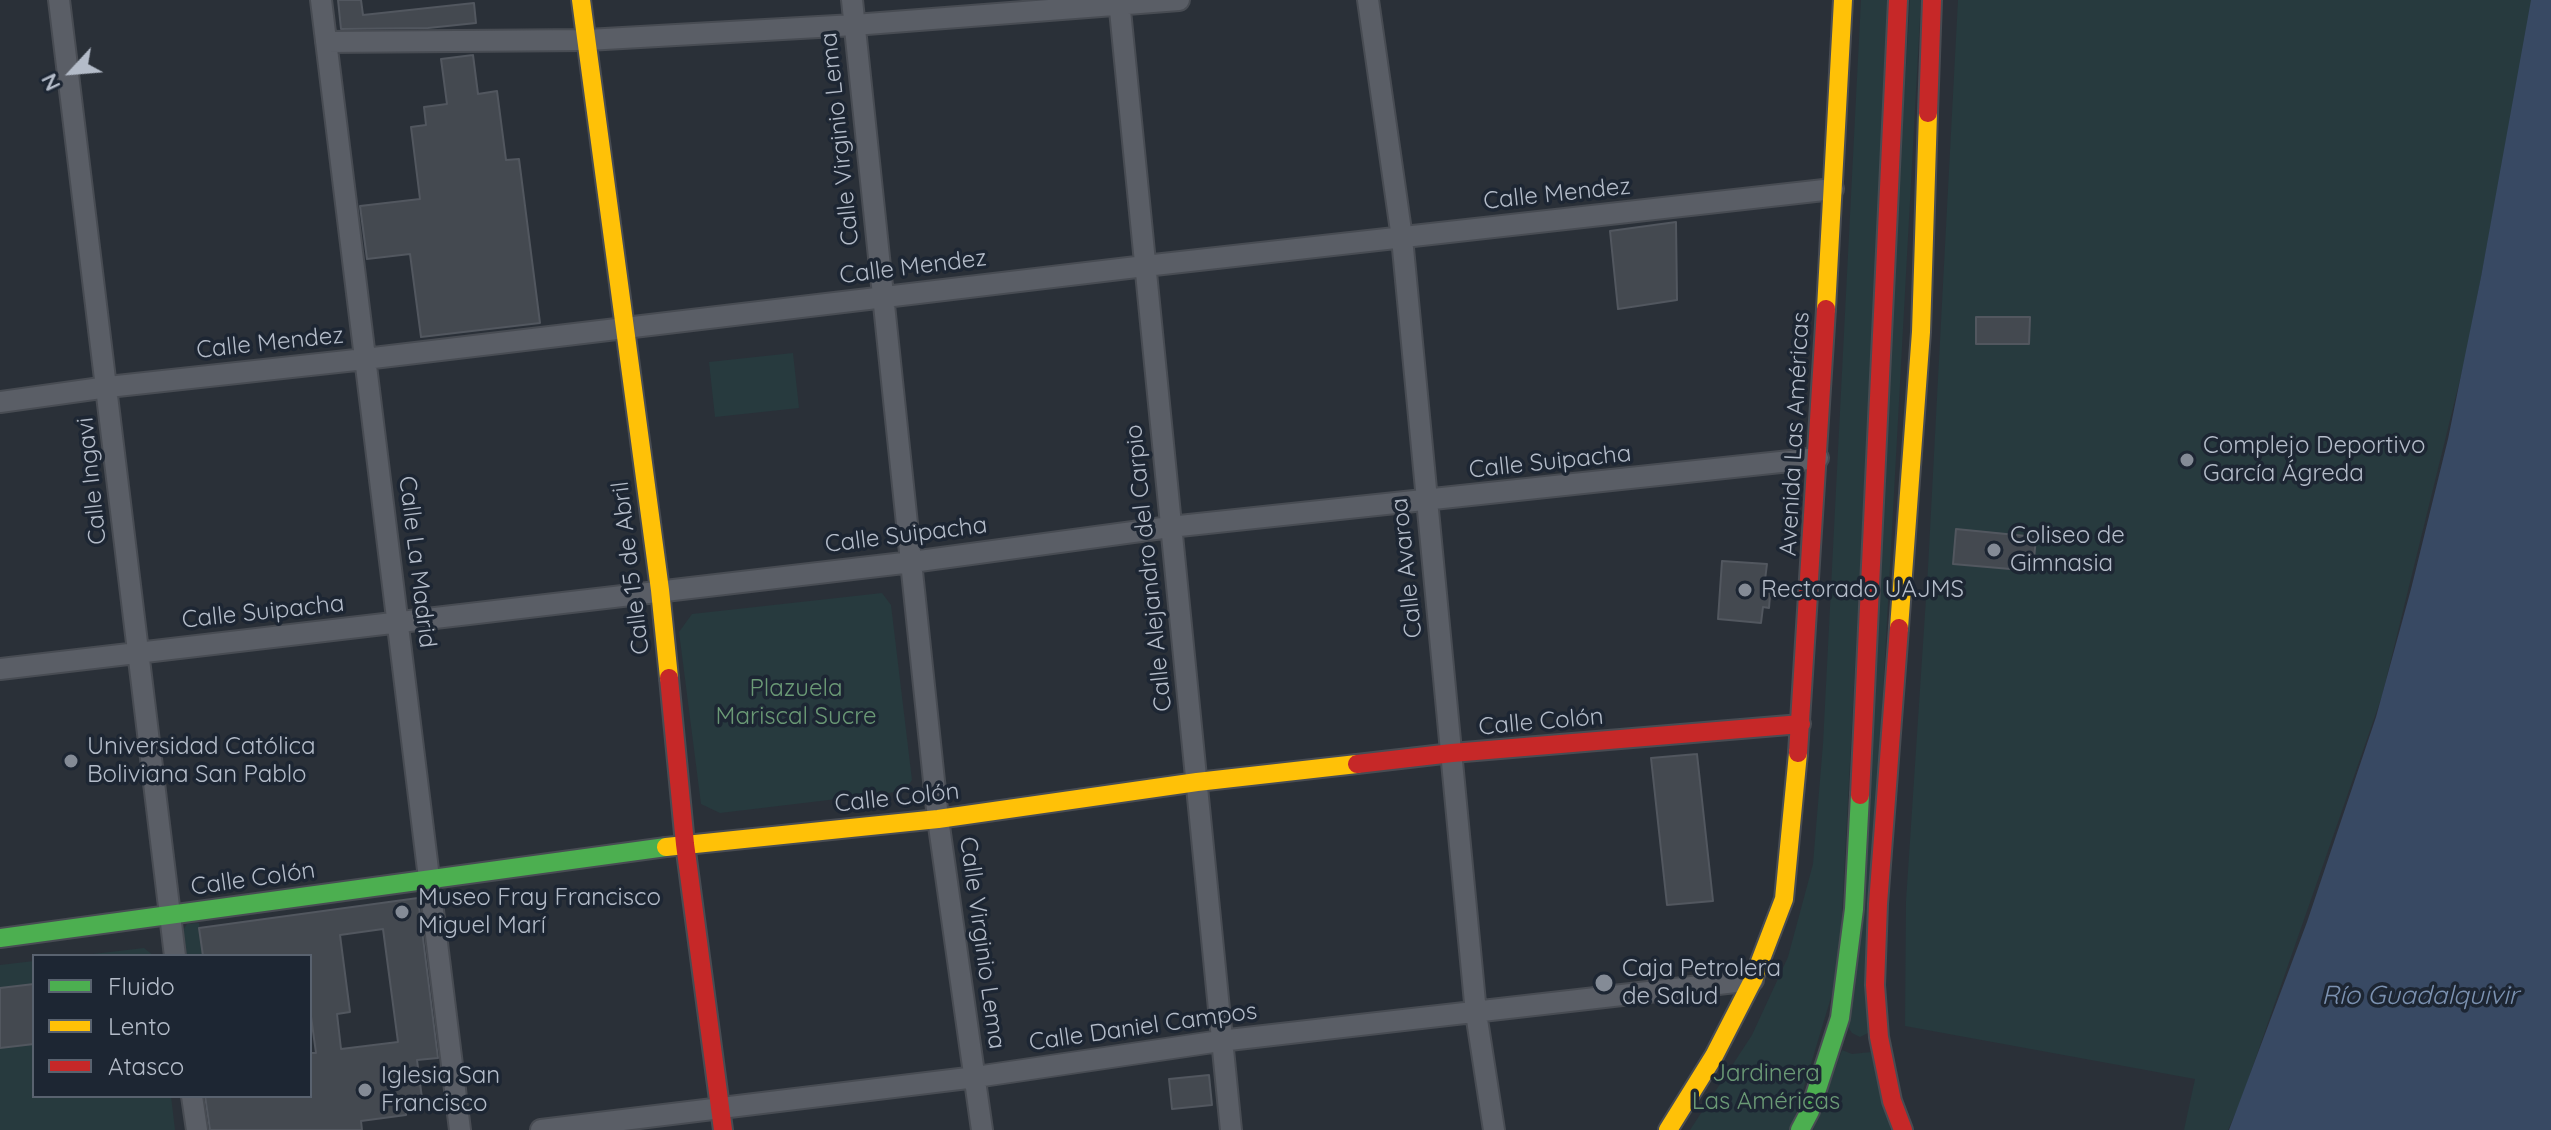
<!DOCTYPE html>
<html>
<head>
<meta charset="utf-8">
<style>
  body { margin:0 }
  #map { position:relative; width:2551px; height:1130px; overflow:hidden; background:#2a3038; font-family:Quicksand,sans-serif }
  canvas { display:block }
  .legend { position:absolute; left:32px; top:954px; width:280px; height:144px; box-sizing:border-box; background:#1d2633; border:2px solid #59626f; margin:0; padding:10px 14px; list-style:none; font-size:24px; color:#b4bcc9 }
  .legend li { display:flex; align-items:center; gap:16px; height:40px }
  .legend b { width:40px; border:2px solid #59626f }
  .north { position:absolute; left:32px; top:32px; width:80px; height:80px; -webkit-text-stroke:6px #1d2633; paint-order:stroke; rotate:244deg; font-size:22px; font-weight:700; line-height:32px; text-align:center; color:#b4bcc9 }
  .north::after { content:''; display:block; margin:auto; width:28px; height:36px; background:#b4bcc9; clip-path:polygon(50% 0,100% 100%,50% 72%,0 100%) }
</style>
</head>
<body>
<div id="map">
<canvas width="2551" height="1130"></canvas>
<ul class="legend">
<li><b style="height:10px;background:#4caf50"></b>Fluido</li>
<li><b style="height:10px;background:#ffc107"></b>Lento</li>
<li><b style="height:10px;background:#c62828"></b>Atasco</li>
</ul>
<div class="north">N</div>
</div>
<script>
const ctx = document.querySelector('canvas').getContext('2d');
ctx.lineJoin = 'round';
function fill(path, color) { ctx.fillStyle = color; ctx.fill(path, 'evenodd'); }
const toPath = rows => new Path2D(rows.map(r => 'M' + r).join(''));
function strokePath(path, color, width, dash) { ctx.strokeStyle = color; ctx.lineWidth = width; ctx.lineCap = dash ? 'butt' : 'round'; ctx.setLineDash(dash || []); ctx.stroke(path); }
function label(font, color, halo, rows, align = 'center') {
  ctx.font = font + ' Quicksand,sans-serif'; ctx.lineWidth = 7; ctx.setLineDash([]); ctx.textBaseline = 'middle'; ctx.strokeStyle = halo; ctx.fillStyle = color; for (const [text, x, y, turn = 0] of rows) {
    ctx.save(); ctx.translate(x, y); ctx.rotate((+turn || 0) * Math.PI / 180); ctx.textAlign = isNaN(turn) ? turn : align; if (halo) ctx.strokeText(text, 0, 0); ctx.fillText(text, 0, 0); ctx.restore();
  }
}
fill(toPath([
  [1861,0,1890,0,1839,971,1791,1130,1690,1130,1752,1035,1788,957,1813,864,1823,744],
  [1910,0,1921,0,1881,730,1868,1033,1860,1037,1852,1033,1848,1027],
  [1958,0,2534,0,2467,351,2382,696,2240,1103,2228,1130,2184,1130,2195,1079,1905,1026,1906,901,1928,568],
  [793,353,799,408,715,417,709,362],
  [882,593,891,605,912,780,904,791,720,813,701,804,679,632,692,614],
  [199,923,203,956,186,956,183,930,187,924],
  [144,948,154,956,76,956],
  [34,961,34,1096,171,1096,175,1130,0,1130,0,965],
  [1842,1050,1852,1054,1871,1052,1891,1130,1813,1130]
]), '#273a3e');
fill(toPath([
  [2531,0,2551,0,2551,1130,2229,1130,2307,922,2376,717,2411,589,2448,439,2481,277]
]), '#384963');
const building = toPath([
  [338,0,361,0,363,15,474,3,476,23,428,28,341,29,338,0],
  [473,55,478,94,497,91,506,160,519,159,540,323,421,337,410,254,367,259,360,206,420,199,411,127,426,125,424,107,447,104,441,59,473,55],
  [1676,222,1677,300,1618,309,1610,231,1676,222],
  [1976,317,2030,317,2029,344,1976,344,1976,317],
  [1956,529,2036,537,2033,571,1953,564,1956,529],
  [1722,561,1767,564,1765,580,1770,580,1770,595,1769,608,1763,607,1761,623,1718,619,1722,561],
  [1697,754,1713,901,1667,905,1651,758,1697,754],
  [418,898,438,1058,417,1060,423,1106,406,1108,406,1115,361,1121,362,1130,210,1130,205,1096,310,1096,310,1053,316,1053,310,1009,310,956,203,956,199,928,418,898],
  [383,929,398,1042,341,1049,337,1014,350,1012,340,935,383,929],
  [34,984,34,1044,0,1048,0,988,34,984],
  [1209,1075,1212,1105,1172,1109,1169,1079,1209,1075]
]);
fill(building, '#444950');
strokePath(building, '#52575f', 2);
const street = toPath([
  [59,0,175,956],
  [321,0,460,1130],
  [852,0,938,819,982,1130],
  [1119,0,1231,1130],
  [1368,0,1402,238,1476,1013,1494,1130],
  [326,42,587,40,854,25,1179,0],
  [0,402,108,387,365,359,1145,266,1833,189],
  [0,669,912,562,1170,527,1818,458],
  [192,1096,197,1130],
  [541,1130,976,1077,1220,1041,1753,980]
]);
const fast = toPath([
  [0,938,666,847],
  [1800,1130,1810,1111,1840,1018,1854,909,1860,795]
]);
const slow = toPath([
  [581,0,660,590,669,678],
  [1826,309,1843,0],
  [1899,628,1921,332,1928,113],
  [666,847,938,819,1197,782,1357,764],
  [1668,1130,1714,1056,1753,980,1784,899,1798,753]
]);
const jam = toPath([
  [1928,113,1932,0],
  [1899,628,1878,904,1875,985,1879,1037,1892,1101,1903,1130],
  [669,678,685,844,723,1130],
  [1798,753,1826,309],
  [1357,764,1452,753,1801,724],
  [1860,795,1898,0]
]);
strokePath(street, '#484c53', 24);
strokePath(fast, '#484c53', 22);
strokePath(slow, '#484c53', 22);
strokePath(jam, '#484c53', 22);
strokePath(street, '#5a5e66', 20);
strokePath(fast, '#4caf50', 18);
strokePath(slow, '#ffc107', 18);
strokePath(jam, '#c62828', 18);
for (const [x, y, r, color] of [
  [2187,460,8,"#848b96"],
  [1994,550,8,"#848b96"],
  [1745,590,8,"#848b96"],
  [71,761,8,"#848b96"],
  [402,912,8,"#848b96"],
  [1604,983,10,"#848b96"],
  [365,1090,8,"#848b96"]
]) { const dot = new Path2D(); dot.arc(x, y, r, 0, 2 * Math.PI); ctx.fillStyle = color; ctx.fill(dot); strokePath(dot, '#1d2633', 3); }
label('24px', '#b4bcc9', '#1d2633', [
  ["Calle Virginio Lema",840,139,-96],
  ["Calle Mendez",1557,194,-6],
  ["Calle Mendez",913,267,-7],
  ["Calle Mendez",270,343,-6],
  ["Avenida Las Américas",1795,434,-87],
  ["Calle Suipacha",1550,462,-6],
  ["Calle Ingavi",92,481,-96],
  ["Calle Suipacha",906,535,-7],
  ["Calle La Madrid",417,562,83],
  ["Calle 15 de Abril",631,568,-97],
  ["Calle Alejandro del Carpio",1149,568,-96],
  ["Calle Avaroa",1407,568,-96],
  ["Calle Suipacha",263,612,-6],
  ["Calle Colón",1541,722,-5],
  ["Calle Colón",897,798,-6],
  ["Calle Colón",253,879,-8],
  ["Calle Virginio Lema",982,943,82],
  ["Calle Daniel Campos",1143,1027,-8]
]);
label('24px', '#b4bcc9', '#1d2633', [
  ["Complejo Deportivo",2203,446],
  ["García Ágreda",2203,474],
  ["Coliseo de",2010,536],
  ["Gimnasia",2010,564],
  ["Rectorado UAJMS",1761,590],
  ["Universidad Católica",87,747],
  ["Boliviana San Pablo",87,775],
  ["Museo Fray Francisco",418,898],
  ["Miguel Marí",418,926],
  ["Caja Petrolera",1622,969],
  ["de Salud",1622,997],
  ["Iglesia San",381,1076],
  ["Francisco",381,1104]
], 'left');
label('24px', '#6b9a76', '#1d2633', [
  ["Plazuela",796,689],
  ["Mariscal Sucre",796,717],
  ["Jardinera",1766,1074],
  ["Las Américas",1766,1102]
]);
label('italic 26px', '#7c92b1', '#1d2633', [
  ["Río Guadalquivir",2420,996]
]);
</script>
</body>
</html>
